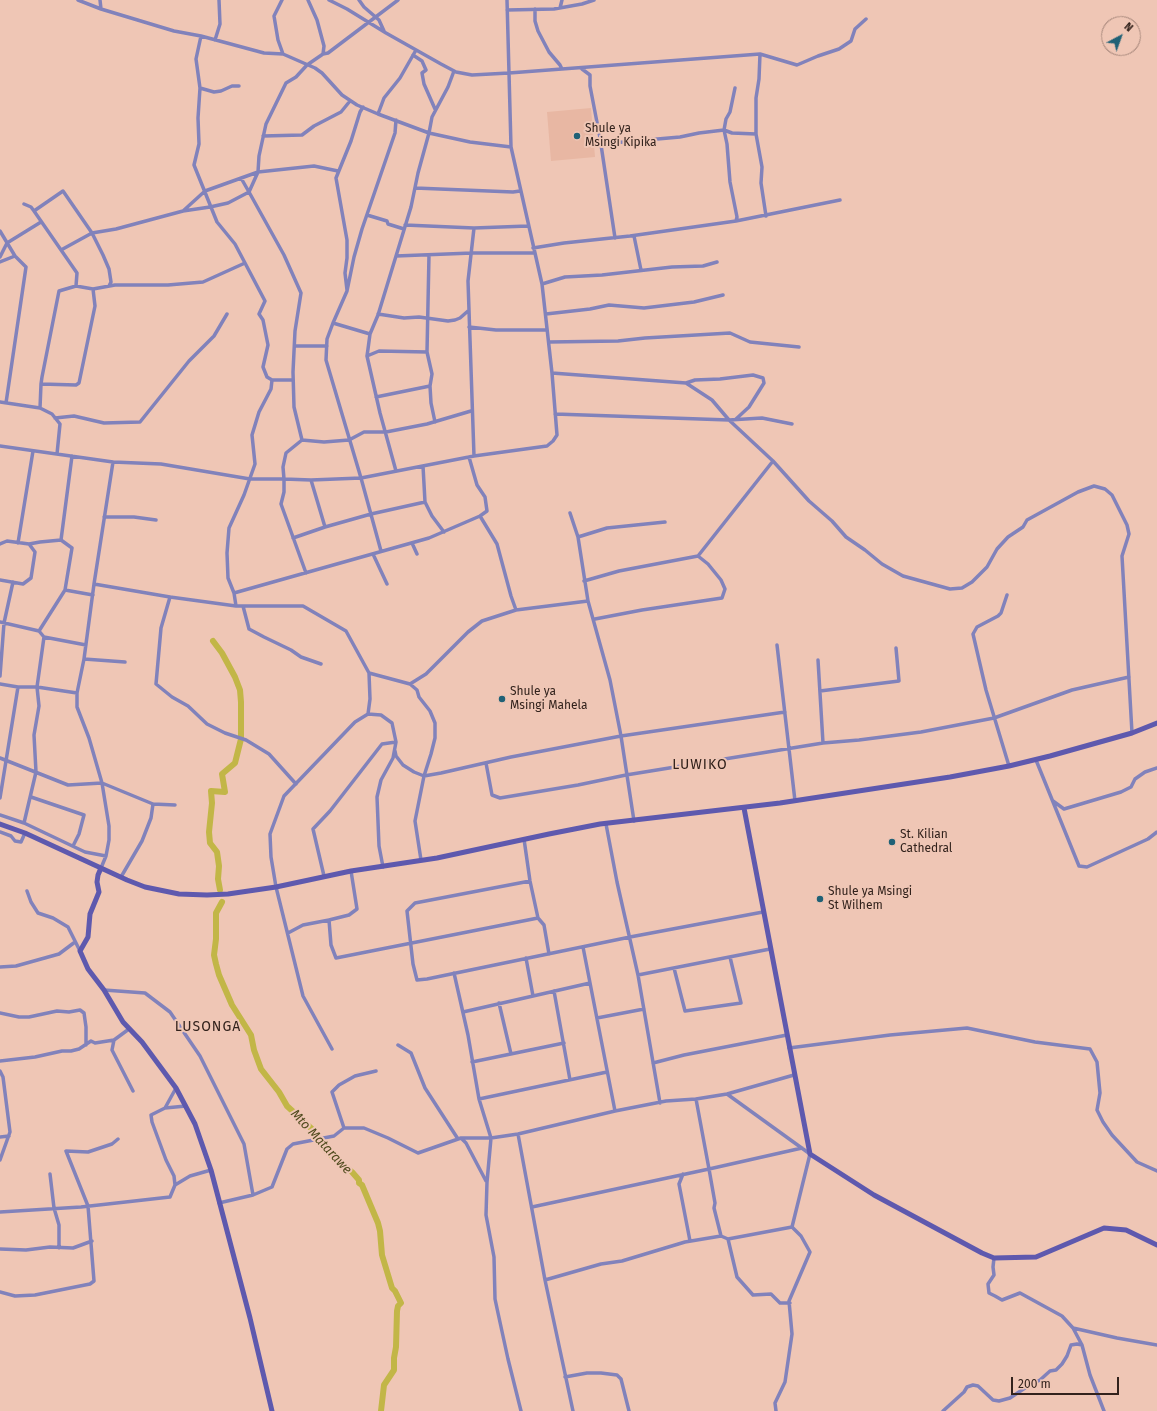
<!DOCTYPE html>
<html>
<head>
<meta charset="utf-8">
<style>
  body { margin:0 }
  #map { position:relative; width:1157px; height:1411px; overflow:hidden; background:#efc6b5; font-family:"Fira Sans",sans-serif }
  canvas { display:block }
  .north { position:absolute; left:1101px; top:16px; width:40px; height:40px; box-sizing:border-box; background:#efc6b5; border:1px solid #a38478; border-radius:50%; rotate:41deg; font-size:11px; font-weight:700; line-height:16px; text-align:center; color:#32221c }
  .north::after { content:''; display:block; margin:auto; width:14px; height:18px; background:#206176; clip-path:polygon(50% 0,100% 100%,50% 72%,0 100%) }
  .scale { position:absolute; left:1011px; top:1377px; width:108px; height:18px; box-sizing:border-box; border:2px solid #32221c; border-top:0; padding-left:5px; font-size:12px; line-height:14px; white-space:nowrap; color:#32221c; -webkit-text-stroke:3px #efc6b5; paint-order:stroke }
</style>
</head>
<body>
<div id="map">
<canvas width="1157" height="1411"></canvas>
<div class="north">N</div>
<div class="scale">200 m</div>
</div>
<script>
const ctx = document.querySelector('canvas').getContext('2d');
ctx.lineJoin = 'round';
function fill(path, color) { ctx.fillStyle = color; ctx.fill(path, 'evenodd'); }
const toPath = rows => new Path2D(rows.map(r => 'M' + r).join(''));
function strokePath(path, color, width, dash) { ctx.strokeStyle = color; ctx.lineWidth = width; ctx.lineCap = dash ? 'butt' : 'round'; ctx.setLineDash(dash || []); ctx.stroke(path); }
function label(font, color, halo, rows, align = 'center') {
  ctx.font = font + ' "Fira Sans",sans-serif'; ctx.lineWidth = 4; ctx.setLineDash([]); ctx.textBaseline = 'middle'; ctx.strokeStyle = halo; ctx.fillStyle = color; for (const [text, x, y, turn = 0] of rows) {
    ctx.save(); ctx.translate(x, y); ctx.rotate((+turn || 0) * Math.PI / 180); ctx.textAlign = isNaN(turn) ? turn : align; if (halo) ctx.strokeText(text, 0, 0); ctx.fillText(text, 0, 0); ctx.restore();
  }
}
fill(toPath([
  [591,108,595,157,551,161,547,112]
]), '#e8b7a3');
strokePath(toPath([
  [213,641,222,653,235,677,240,690,241,702,241,739,235,763,222,774,225,792,211,791,212,803,209,832,210,843,217,852,219,866,218,879,220,890],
  [222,902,216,913,216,939,214,955,216,964,219,975,232,1005,251,1035,254,1050,261,1069,279,1092,287,1106,313,1130,318,1141,328,1153,352,1172,359,1180,359,1183,362,1185,378,1223,380,1231,382,1255,392,1288,395,1291,401,1303,398,1306,397,1311,396,1347,394,1358,394,1370,384,1385,381,1411]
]), '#c2b647', 6);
strokePath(toPath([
  [78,0,101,9,174,31,201,36,264,53,283,54,315,68,322,73,342,95,357,105,378,114,429,133,470,142,511,147],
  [100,0,101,9],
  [282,0,274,16,278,40,283,54],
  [308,0,317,20,324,46,323,54],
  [329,0,347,9,386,33,441,64,456,72,472,75,509,73,507,0],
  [359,0,364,7,379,20,384,31],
  [560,8,562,0],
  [535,9,535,21,538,31,549,52,560,65,562,69],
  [507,10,554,9,582,4,594,0],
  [201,36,196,59,200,88,198,118,199,144,194,165,217,222,235,244,265,301,259,314,263,320,268,345,263,367,267,377,272,380,271,389,259,412,252,435,255,464,244,495,229,528,227,553,228,578,234,593,236,606],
  [215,40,220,24,219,0],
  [760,54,759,79,756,98,756,134,762,167,761,183,766,216],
  [413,55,422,61,426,70,422,73,424,84,435,109],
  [582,69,590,75,590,86,600,138,615,238],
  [200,88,214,92,221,91,232,86,239,86],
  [735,88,730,112,726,119,724,130,727,144,730,182,737,217,736,221],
  [378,114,384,98,400,78,416,50],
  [263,136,302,135,314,126,341,112,350,101],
  [601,144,680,137,699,133,724,130,732,133,756,134],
  [415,188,513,192,520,191],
  [24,204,31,207,34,211,77,273,76,286],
  [34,211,63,191,92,233,103,255,109,269,111,282,109,286],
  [183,211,205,191,258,172,259,156,266,124,286,83,296,77,307,65,323,54,328,53,398,0],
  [367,215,387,221,388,224,404,229],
  [405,225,474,228,528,226],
  [0,231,15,256,26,267,6,403],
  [634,236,641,270],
  [533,248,564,243,630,236,736,221,840,200],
  [61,250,92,233,116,229,183,211,210,207,228,203,249,192,241,178],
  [396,256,472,253,534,253],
  [0,257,7,243,41,222],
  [0,262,15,256],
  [542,284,565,277,602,275,672,267,703,266,717,262],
  [93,289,115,285,168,285,203,282,245,263],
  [347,290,345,273,347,258,347,240,336,178,351,141,360,112,363,107],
  [378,314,404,318,419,317,448,321,455,320,460,318,468,311],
  [546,314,590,309,609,305,644,308,694,302,723,295],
  [333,323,370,334],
  [469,327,496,330,547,330],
  [549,342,618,341,645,338,730,333,750,342,799,347],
  [295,346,327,346],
  [427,352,432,374,430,386,431,403,435,422],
  [367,356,379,351,427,352,429,255],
  [552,373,686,383,712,400,729,420,773,461,809,501,832,521,846,537,865,550,882,564,903,576,950,589,962,588,972,582,987,567,997,549,1008,537,1023,527,1027,520,1078,492,1094,486,1105,489,1112,495,1127,525,1129,534,1122,556,1132,733],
  [272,380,293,380],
  [686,383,695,380,720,379,753,375,763,378,764,383,749,407,736,419],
  [376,397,430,386],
  [0,402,40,408,52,414,60,424,57,454],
  [40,408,41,384,42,377,59,291,76,286,93,289,95,306,79,383,76,385,41,384],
  [555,414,729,420,762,418,792,424],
  [55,418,74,416,104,423,140,422,189,361,214,336,227,314],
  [302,440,324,442,349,440,364,432,386,432,427,424,471,411],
  [0,446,113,462,161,464,250,479,284,479,283,467,286,453,302,440,294,407,293,372,295,331,301,293,284,255,249,192,258,172,314,166,338,171],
  [474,456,468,281,474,228],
  [396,471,380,413,367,356,368,349,370,334,378,315,411,207,418,173,429,133,432,117,448,87,454,71],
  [311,480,325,527],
  [425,502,432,516,444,532],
  [570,513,578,537,588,601,610,680,621,736,634,821],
  [480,516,497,544,511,596,516,610],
  [104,517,134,517,156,520],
  [578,537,607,528,665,522],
  [293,538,325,527,371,514,425,502,423,466],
  [18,543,33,451],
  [412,543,417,554],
  [0,544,7,541,29,544,35,552,31,578,23,584,0,580],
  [29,544,40,542,61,540,72,456],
  [381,551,361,478,326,360,327,339,333,323,347,291,354,257,362,229,395,133,396,120],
  [373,554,387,584],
  [306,573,281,504,284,492,284,479,311,480,361,478,474,456,547,446,553,441,557,435,552,373,542,284,511,147,509,73,760,54,797,65,818,56,839,49,851,41,855,29,866,19],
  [584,581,619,571,698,556,773,461],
  [94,584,170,597,236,606,303,606,346,631,369,673,370,699,368,714],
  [65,590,93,595],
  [234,593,429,538,480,516,487,511,485,497,477,485,469,457],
  [1007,595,1001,613,998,616,977,627,973,634,986,690,1009,766],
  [170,597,161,628,156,684,172,697,188,706,207,724,225,733,246,740,269,754,296,784],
  [243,606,249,629,264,637,291,650,301,657,321,664],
  [595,619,642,610,722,598,725,589,721,580,708,564,698,556],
  [0,622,39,631,44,637,86,645],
  [39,631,65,590,72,548,61,540],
  [777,645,795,801],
  [84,659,125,662],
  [818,660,823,743],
  [369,673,410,684,426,674,468,632,482,621,516,610,588,601],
  [0,676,4,623,13,582],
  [0,684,18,687,37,687,77,693],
  [410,684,417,690,419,697,430,711,435,723,435,738,431,754,424,776,415,821,421,860],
  [820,691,899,681,896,648],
  [395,751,396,756,403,765,414,772,424,776,441,773,511,757,621,736,785,712],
  [0,758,68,785,102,783,153,804,175,805],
  [1036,760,1079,866,1087,867,1148,839,1157,832],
  [486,763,492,795,500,798,578,785,626,775,823,743,859,740,921,732,994,718,1072,690,1129,677],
  [31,797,84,815,79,834,73,846],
  [0,798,18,687],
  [1053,801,1064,809,1121,792,1131,787,1135,779,1145,772,1157,768],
  [0,815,24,823,85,852,106,856],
  [24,823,36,772,34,735,39,706,37,687,44,637],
  [606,824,617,882,638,975,660,1103],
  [0,832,11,836,15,841,21,842,25,833],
  [524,839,530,881,538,918,544,925,549,954],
  [101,868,106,856,109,840,109,826,102,783,89,738,77,707,77,693,84,659,94,584,113,462],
  [324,876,313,829,330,811,382,744,396,742],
  [121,877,142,841,151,818,153,804],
  [530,881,415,903,407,911,413,964,417,980,427,979,630,937,763,912],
  [27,891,31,902,38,913,53,918,68,927,80,951],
  [329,920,349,915,357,909,351,871],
  [288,933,303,925,329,920,331,945,336,958,538,918],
  [583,947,615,1111],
  [526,958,533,996],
  [0,967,16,966,59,954,75,942],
  [674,968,685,1011,741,1003,730,957],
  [454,973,468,1035,479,1099,491,1138,487,1182,486,1215,494,1257,495,1299,498,1313,508,1359,521,1411],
  [638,975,770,949],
  [104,990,145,993,170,1012,200,1056,244,1144,253,1195],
  [554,991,570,1080],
  [499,1003,511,1054],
  [463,1012,590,983],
  [0,1013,19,1017,29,1017,57,1011,69,1012,80,1010,84,1013,86,1027,86,1045],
  [597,1018,644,1009],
  [129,1029,114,1040,112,1050,133,1091],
  [398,1045,411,1053,425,1088,458,1139],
  [789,1048,890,1035,967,1028,1035,1042,1090,1049,1097,1062,1100,1093,1097,1110,1103,1122,1112,1135,1137,1162,1157,1171],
  [332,1049,303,996,276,887,271,857,270,834,284,796,355,722,368,714,381,715,392,723,396,742,393,758,381,780,377,797,379,846,383,867],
  [0,1061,35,1057,62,1051,71,1051,79,1049,91,1041,95,1043,114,1040],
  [472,1062,564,1043],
  [653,1063,684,1055,787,1035],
  [0,1071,3,1077,10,1132,0,1160],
  [727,1094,810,1154,792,1227,801,1236,810,1252,789,1301,792,1334,785,1382,775,1403,776,1411],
  [479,1099,607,1072],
  [165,1108,186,1106],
  [344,1128,364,1128,388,1138,418,1153,461,1138,491,1138,518,1134,615,1111,666,1101,696,1099,727,1094,794,1075],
  [518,1134,545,1280,573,1411],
  [0,1137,9,1136],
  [461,1138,466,1143,486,1181],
  [50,1174,54,1208,59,1225,59,1248],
  [683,1174,679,1184,690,1241],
  [175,1185,174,1176,166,1160,152,1122,151,1115,165,1108,176,1088],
  [219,1203,253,1195,272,1187,287,1149,293,1144,334,1136,344,1128,332,1092,339,1085,355,1076,376,1071],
  [532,1207,709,1169,696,1099],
  [0,1212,81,1207,170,1197,175,1185,190,1176,211,1170],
  [792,1227,728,1239,721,1236,714,1208,715,1203,709,1169,802,1148],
  [728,1239,737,1277,753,1295,771,1294,780,1303,790,1303],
  [0,1249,26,1250,50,1247,73,1248,92,1241],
  [994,1258,993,1267,994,1275,988,1284,989,1293,995,1296,1002,1300,1020,1293,1062,1316,1073,1328,1117,1338,1157,1345],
  [545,1280,601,1264,622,1261,685,1242,721,1236],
  [0,1292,15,1296,35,1295,90,1284,94,1281,88,1206,66,1151,88,1152,112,1144,118,1139],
  [1073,1328,1082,1345,1090,1375,1104,1411],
  [565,1377,587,1373,601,1373,617,1375,621,1379,629,1411],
  [943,1411,964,1392,967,1387,973,1385,978,1386,993,1400,999,1401,1010,1398,1028,1386,1040,1380,1050,1371,1056,1370,1062,1364,1067,1356,1071,1345,1077,1344,1082,1345]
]), '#8182bb', 3.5);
strokePath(toPath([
  [744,808,810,1154,874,1195,982,1253,994,1258,1036,1257,1104,1228,1126,1230,1157,1245],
  [0,824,25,833,127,880,145,887,179,894,207,895,228,894,276,887,351,871,437,858,549,834,600,824,780,803,950,777,1009,766,1050,756,1132,733,1157,723],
  [101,868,98,875,97,882,99,892,90,914,88,937,80,951,88,969,104,990,123,1022,142,1042,176,1088,195,1124,211,1170,250,1318,272,1411]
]), '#5e59ae', 5);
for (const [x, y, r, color] of [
  [577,136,4,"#206176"],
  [502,699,4,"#206176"],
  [892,842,4,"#206176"],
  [820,899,4,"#206176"]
]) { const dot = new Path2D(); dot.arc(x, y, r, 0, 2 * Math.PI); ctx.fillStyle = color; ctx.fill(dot); strokePath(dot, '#efc6b5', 1.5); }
label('12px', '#32221c', '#efc6b5', [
  ["Shule ya",585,129],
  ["Msingi Kipika",585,143],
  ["Shule ya",510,692],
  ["Msingi Mahela",510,706],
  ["St. Kilian",900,835],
  ["Cathedral",900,849],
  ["Shule ya Msingi",828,892],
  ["St Wilhem",828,906]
], 'left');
label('italic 13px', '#504b1e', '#efc6b5', [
  ["Mto Matarawe",321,1142,47]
]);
ctx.letterSpacing = '1px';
label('14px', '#32221c', '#efc6b5', [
  ["LUWIKO",700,765],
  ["LUSONGA",208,1027]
]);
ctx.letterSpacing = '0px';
</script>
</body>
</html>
